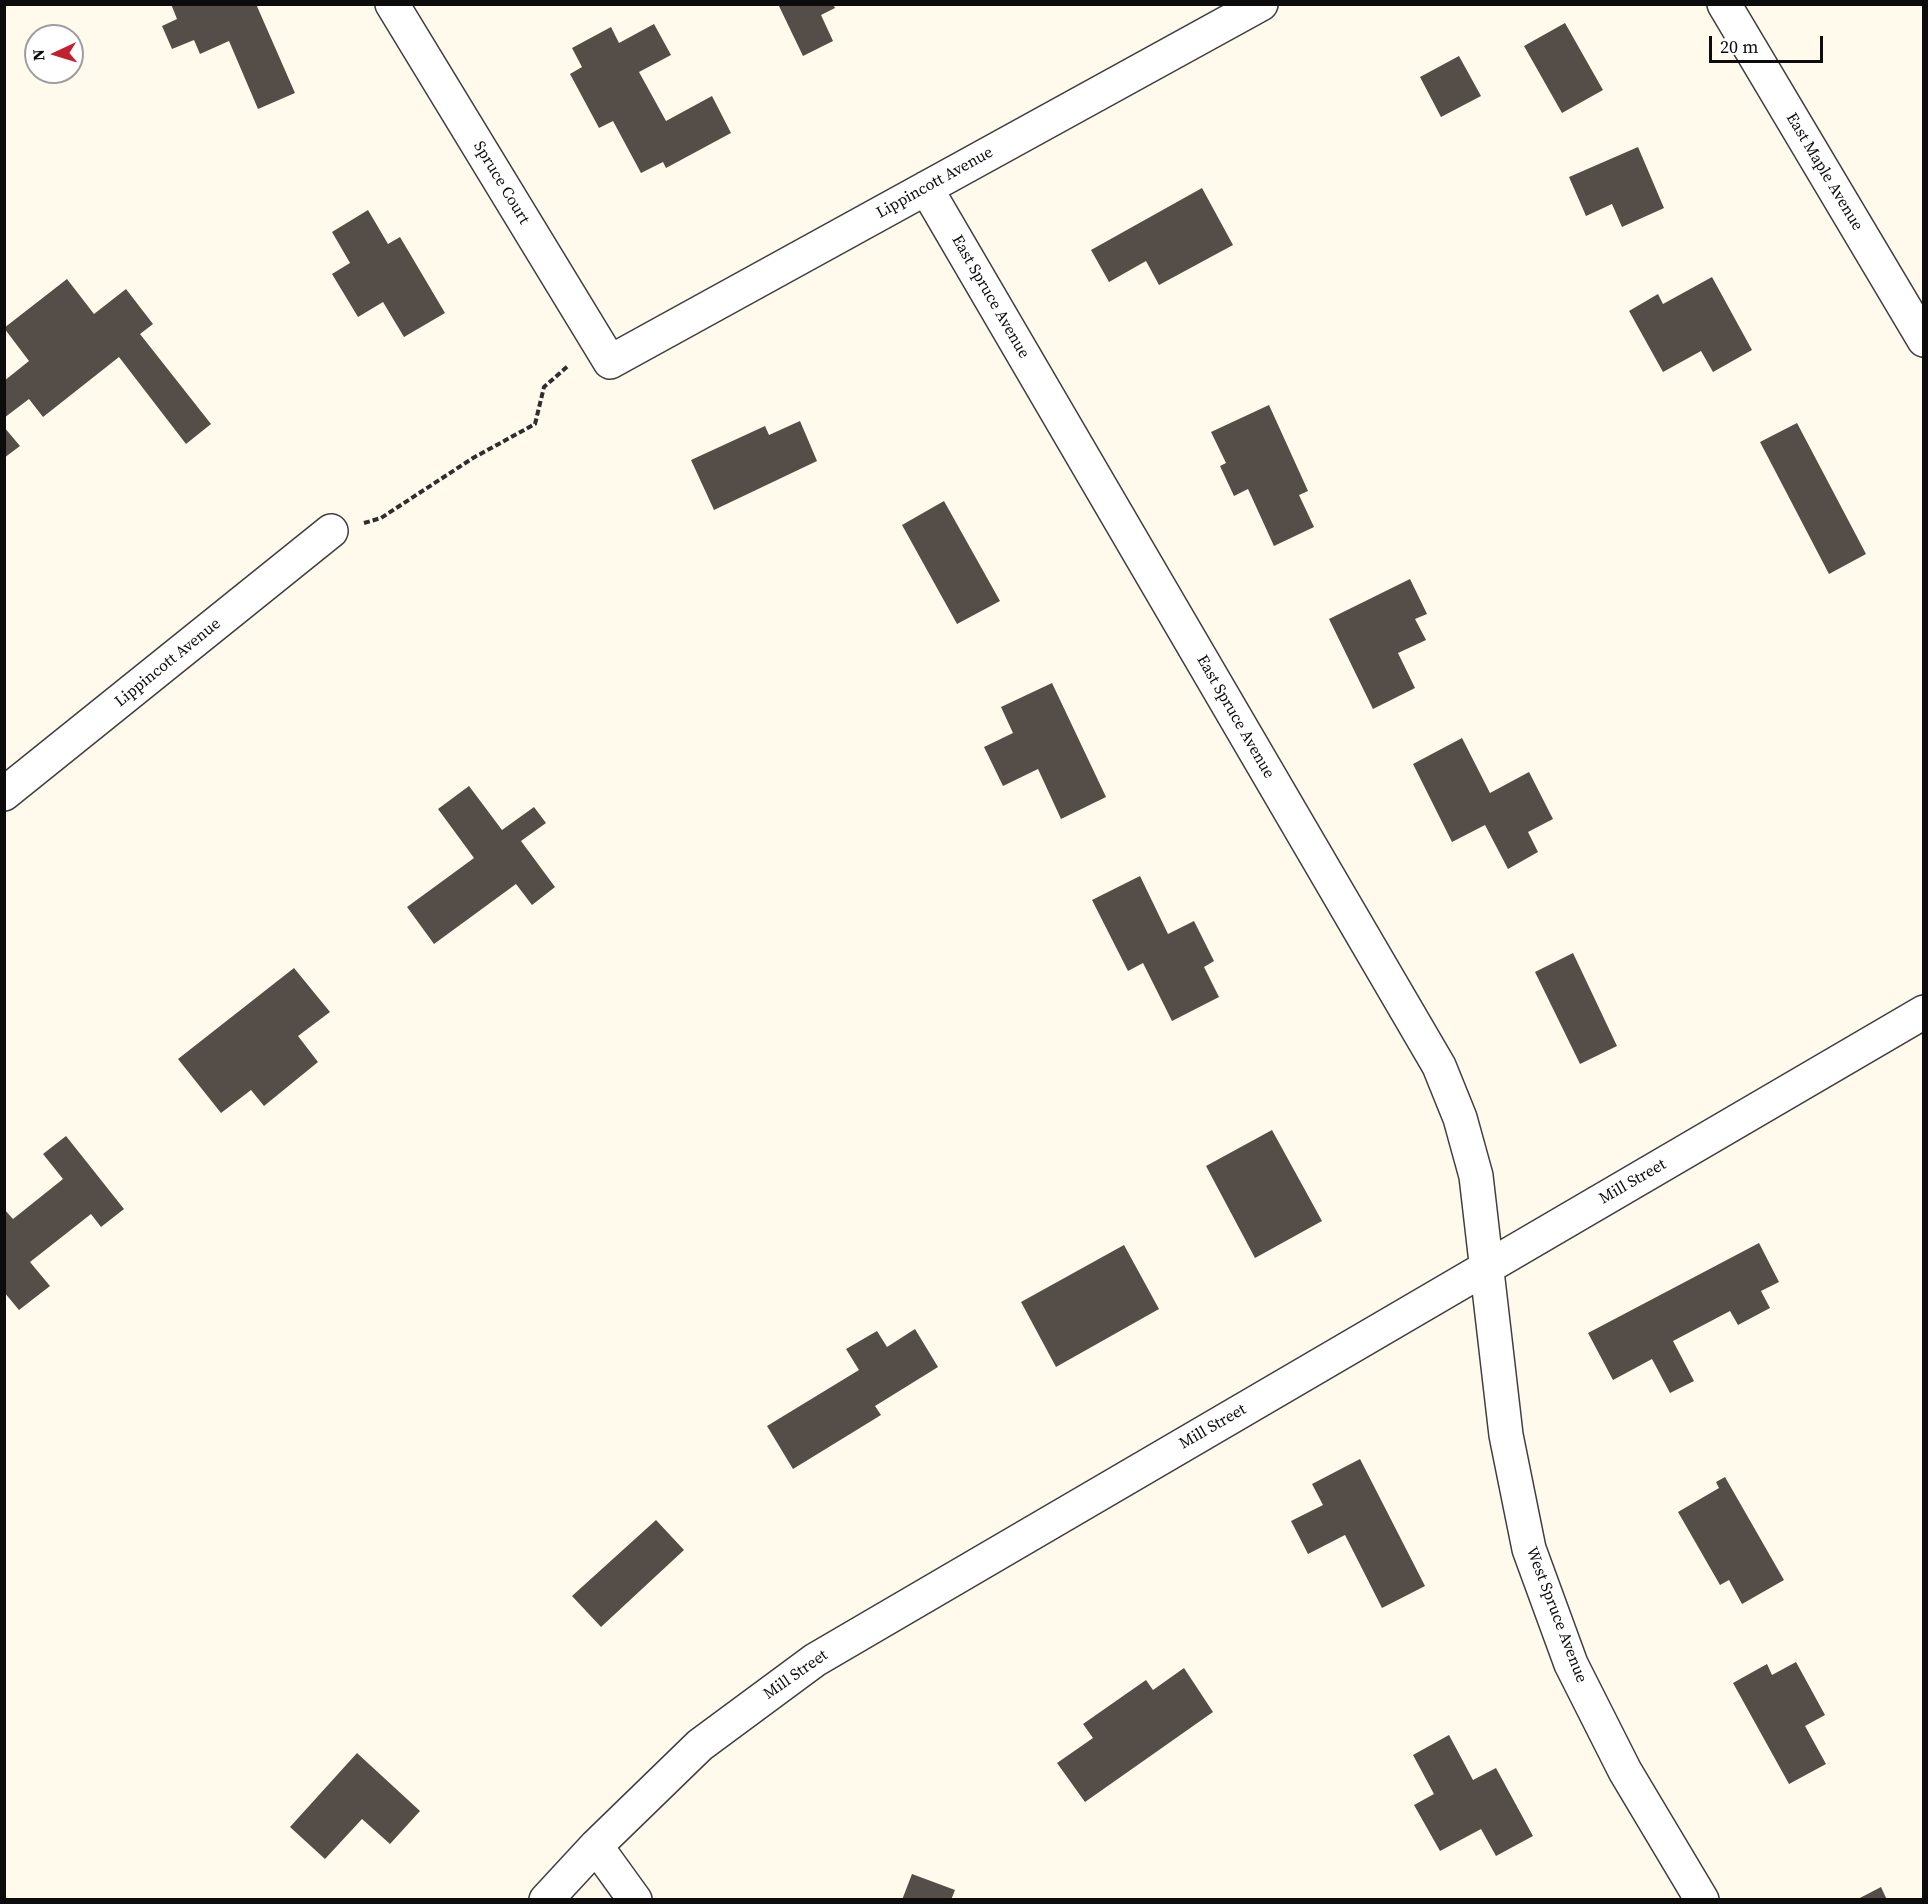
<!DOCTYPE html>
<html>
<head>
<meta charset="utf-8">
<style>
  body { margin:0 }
  #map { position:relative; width:1928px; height:1904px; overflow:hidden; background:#fffaec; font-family:"Source Serif 4",serif }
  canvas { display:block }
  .frame { position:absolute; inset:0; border:6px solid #0c0c0c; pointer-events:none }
  .north { position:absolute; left:24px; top:24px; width:60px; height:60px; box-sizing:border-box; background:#fff; border:2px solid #9e9e9e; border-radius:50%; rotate:266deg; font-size:16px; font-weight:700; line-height:24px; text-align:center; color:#0c0c0c }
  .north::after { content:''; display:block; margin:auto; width:21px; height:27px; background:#c21f2f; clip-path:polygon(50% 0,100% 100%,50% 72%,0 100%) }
  .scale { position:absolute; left:1709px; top:36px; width:114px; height:27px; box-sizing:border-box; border:3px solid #0c0c0c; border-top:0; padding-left:8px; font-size:18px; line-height:21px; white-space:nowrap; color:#0c0c0c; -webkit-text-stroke:4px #fff; paint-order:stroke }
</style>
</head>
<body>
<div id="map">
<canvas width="1928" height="1904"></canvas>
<div class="frame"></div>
<div class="north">N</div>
<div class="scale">20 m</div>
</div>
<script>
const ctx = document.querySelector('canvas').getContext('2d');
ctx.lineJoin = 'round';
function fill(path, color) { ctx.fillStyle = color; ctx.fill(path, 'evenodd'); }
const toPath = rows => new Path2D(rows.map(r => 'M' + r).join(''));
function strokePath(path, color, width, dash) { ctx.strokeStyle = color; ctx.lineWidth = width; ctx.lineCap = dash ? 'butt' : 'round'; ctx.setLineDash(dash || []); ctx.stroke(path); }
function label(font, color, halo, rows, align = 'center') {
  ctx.font = font + ' "Source Serif 4",serif'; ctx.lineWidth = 6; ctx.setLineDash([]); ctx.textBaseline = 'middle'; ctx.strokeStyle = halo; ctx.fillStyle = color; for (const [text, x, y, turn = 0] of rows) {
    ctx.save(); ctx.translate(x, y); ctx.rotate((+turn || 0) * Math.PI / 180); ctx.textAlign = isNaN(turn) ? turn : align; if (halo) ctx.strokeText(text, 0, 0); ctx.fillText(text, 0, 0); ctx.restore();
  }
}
fill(toPath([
  [171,4,256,4,295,93,258,109,229,41,200,54,194,40,172,49,162,26,177,19],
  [778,4,833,4,835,8,821,15,833,41,803,56],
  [1565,23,1603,90,1562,113,1524,46],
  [654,24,671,55,639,72,666,121,712,96,731,133,666,168,663,162,641,173,613,121,599,128,570,74,582,67,572,48,611,27,619,43],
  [1459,56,1481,96,1441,117,1420,77],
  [1638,147,1664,208,1622,227,1612,204,1586,216,1569,177],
  [1202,188,1233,245,1159,285,1146,261,1109,282,1091,250],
  [368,210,388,244,400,237,445,313,404,337,383,302,358,317,332,274,350,263,332,232],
  [1712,277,1752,350,1713,372,1701,351,1663,372,1629,311,1658,294,1663,304],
  [67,279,94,314,126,289,153,324,140,334,211,424,186,444,119,357,43,417,29,399,4,418,4,381,29,361,4,328],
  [1269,405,1308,491,1299,495,1314,527,1274,546,1248,489,1234,496,1220,466,1226,463,1211,432],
  [800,421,817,461,714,510,691,460,765,426,769,435],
  [1797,423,1866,554,1829,574,1760,442],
  [4,427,20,446,4,458],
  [944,501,1000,601,957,624,902,525],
  [1410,579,1427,614,1415,619,1426,640,1398,653,1415,688,1373,709,1329,619],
  [1052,683,1106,797,1061,819,1038,769,1003,786,984,747,1013,733,1001,707],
  [1462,738,1490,793,1529,772,1553,819,1528,832,1538,852,1508,869,1485,825,1452,842,1413,764],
  [469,786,502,830,534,807,546,823,521,841,555,887,532,905,516,884,434,944,407,907,474,858,438,809],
  [1140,876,1168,934,1194,921,1214,961,1204,967,1219,997,1172,1021,1143,963,1128,971,1092,900],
  [1573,953,1617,1046,1580,1064,1535,972],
  [294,968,330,1012,298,1036,318,1062,264,1106,251,1090,221,1113,178,1059],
  [1272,1130,1322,1221,1255,1258,1206,1166],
  [66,1136,124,1209,101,1227,91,1214,30,1262,50,1286,19,1310,4,1292,4,1209,13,1219,63,1179,43,1154],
  [1759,1243,1779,1282,1761,1291,1770,1308,1738,1325,1730,1311,1673,1341,1694,1381,1670,1393,1652,1359,1613,1380,1588,1333],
  [1124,1245,1159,1309,1056,1367,1021,1302],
  [915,1329,938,1367,875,1406,881,1415,793,1469,767,1426,859,1370,846,1349,877,1331,887,1347],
  [1360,1459,1425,1586,1382,1608,1345,1535,1308,1554,1291,1521,1323,1505,1312,1484],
  [1725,1477,1784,1580,1742,1604,1729,1580,1720,1585,1678,1512,1719,1488,1716,1482],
  [656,1520,684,1550,601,1627,572,1596],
  [1796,1662,1825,1715,1805,1726,1826,1764,1789,1784,1733,1683,1767,1664,1772,1675],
  [1184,1668,1213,1712,1085,1802,1057,1763,1093,1738,1083,1724,1146,1680,1153,1690],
  [1449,1735,1473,1780,1496,1768,1533,1836,1496,1856,1481,1829,1440,1851,1414,1805,1434,1794,1413,1755],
  [357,1753,420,1811,390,1844,362,1819,325,1859,290,1827],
  [912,1874,955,1890,951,1900,902,1900],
  [1881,1887,1887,1900,1856,1900]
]), '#554d48');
const minor = toPath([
  [392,4,610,362,1261,4],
  [1724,4,1924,340],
  [926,188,1439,1066,1460,1118,1476,1176,1506,1435,1529,1549,1571,1664,1625,1771,1702,1900],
  [4,794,331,531],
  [596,1846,635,1900],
  [546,1900,596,1846,700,1745,815,1660,1924,1012]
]);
strokePath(minor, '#3f3f3f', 36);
strokePath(toPath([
  [364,523,381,518,473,458,535,424,544,387,569,365]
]), '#2e2e2e', 4, [6, 3]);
strokePath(minor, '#fff', 33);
label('16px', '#0c0c0c', '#fff', [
  ["East Maple Avenue",1824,172,59],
  ["Spruce Court",501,183,59],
  ["Lippincott Avenue",935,183,-29],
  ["East Spruce Avenue",990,297,60],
  ["Lippincott Avenue",168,663,-39],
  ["East Spruce Avenue",1235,717,60],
  ["Mill Street",1633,1182,-30],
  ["Mill Street",1213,1427,-30],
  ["West Spruce Avenue",1556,1615,69],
  ["Mill Street",796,1675,-35]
]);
</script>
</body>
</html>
